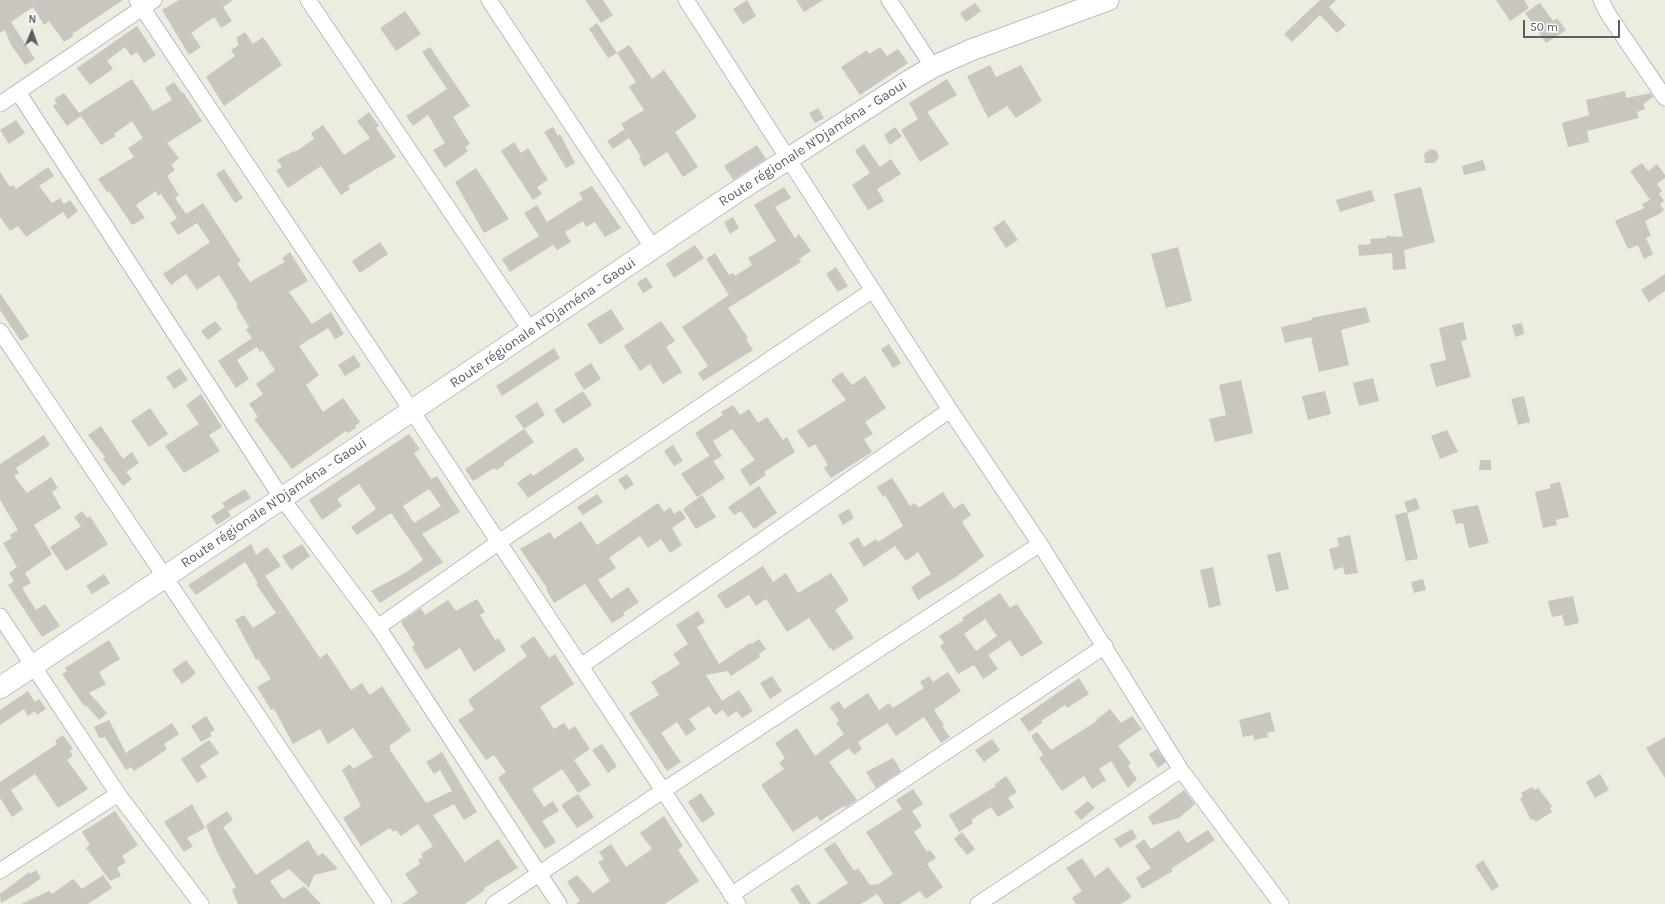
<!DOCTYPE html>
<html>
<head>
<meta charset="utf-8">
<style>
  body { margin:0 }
  #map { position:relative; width:1665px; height:904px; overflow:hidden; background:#edece1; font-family:Karla,sans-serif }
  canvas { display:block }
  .north { position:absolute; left:12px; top:12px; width:40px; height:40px; -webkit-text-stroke:3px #fff; paint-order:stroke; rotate:2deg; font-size:11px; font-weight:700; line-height:16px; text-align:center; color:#5a5d63 }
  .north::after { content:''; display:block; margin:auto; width:14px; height:18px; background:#5a5d63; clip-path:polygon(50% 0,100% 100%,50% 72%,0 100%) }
  .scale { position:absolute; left:1523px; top:20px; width:97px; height:18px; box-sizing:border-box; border:2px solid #5a5d63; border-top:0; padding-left:5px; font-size:12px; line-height:14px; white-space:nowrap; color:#5a5d63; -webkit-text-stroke:3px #fff; paint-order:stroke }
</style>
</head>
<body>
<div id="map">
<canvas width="1665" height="904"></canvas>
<div class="north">N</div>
<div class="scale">50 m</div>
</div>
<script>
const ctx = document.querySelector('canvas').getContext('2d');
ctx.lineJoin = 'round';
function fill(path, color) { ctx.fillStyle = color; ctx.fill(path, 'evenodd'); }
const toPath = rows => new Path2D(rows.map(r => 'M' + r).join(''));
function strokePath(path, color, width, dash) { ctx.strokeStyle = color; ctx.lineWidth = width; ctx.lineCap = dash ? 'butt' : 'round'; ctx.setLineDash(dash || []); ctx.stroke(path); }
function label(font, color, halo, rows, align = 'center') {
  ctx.font = font + ' Karla,sans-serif'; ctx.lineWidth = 3.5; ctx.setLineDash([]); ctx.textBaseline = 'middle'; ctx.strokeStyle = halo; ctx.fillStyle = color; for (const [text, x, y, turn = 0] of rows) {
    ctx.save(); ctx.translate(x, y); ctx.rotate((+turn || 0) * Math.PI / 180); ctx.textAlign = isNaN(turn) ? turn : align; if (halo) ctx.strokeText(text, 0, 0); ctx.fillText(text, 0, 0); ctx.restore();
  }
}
fill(toPath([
  [0,0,123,0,72,34,73,36,64,42,49,21,44,25,33,7,11,22,35,59,25,65,10,43,5,30,0,33],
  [179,0,233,0,223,7,232,21,221,28,214,17,191,33,201,47,189,55,162,10],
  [585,0,603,0,613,15,601,23],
  [747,0,756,16,743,24,733,9],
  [796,0,823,0,804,12],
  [1320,0,1336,0,1329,7,1346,25,1337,33,1320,15,1292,42,1284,34],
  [1496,0,1524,0,1529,8,1510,21],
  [975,3,981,11,966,22,960,13],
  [1540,3,1553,21,1557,18,1566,30,1546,43,1525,13],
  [405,11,421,34,396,51,380,28],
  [597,23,617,53,608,58,589,29],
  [137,26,156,55,144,63,137,52,131,56,125,47,107,61,113,69,90,85,77,68],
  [245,32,253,44,263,37,282,65,224,106,206,77,235,56,231,50,239,45,236,38],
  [629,45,652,79,664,70,697,117,675,132,698,167,683,177,667,152,644,167,639,158,641,157,629,138,613,149,607,141,625,129,621,124,644,110,629,87,636,82,617,53],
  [430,47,470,106,453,117,470,144,465,147,468,151,445,168,433,150,445,143,428,115,413,126,406,116,447,89,422,52],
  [880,47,887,56,898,49,908,63,860,95,841,67,867,50,869,54],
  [990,65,996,77,1021,65,1042,101,1016,118,1007,106,988,118,967,76],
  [132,79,153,111,172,100,165,88,174,82,182,93,183,92,202,121,167,143,179,158,171,165,175,170,167,176,179,195,175,198,186,214,203,203,241,261,237,263,250,282,285,262,282,258,290,252,308,281,289,292,312,324,331,312,344,334,335,339,328,328,299,346,319,375,306,385,323,412,343,398,360,422,355,426,356,428,348,433,346,431,292,469,254,419,258,417,249,404,263,394,256,384,275,370,262,350,260,352,257,347,237,360,249,379,236,388,218,361,252,338,246,330,249,327,236,306,238,305,219,275,197,290,186,274,171,285,163,274,210,242,197,223,178,235,170,223,177,218,161,194,158,196,156,191,136,205,145,218,132,225,109,191,107,192,98,179,134,157,128,148,143,138,132,121,114,134,116,136,101,145,81,116,67,126,53,106,57,103,54,99,64,93,79,113],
  [947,79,957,95,927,112,949,144,920,162,901,130,918,119,909,103],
  [1625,91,1626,98,1651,93,1653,97,1643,104,1645,109,1637,112,1639,118,1587,131,1589,142,1568,147,1562,123,1589,115,1586,100],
  [818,108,824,118,815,123,809,113],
  [369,112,379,126,376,128,396,157,348,186,350,189,341,195,321,166,288,188,276,170,282,167,277,160,294,151,295,152,314,139,311,133,323,125,344,155,370,138,357,121],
  [16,120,25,133,9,144,0,130],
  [553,127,558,136,560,134,575,163,566,168,544,132],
  [895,127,902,136,890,145,884,135],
  [514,142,521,153,528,148,548,180,537,187,542,194,533,200,501,151],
  [864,144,880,167,891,159,901,174,877,189,884,201,868,210,852,185,870,173,855,151],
  [757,145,766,159,733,180,724,166],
  [1430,149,1437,151,1439,158,1434,163,1425,163,1424,154],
  [1483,160,1486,170,1464,175,1462,166],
  [1642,163,1648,171,1657,164,1665,175,1665,178,1657,184,1662,191,1659,194,1664,201,1660,204,1664,210,1659,214,1645,221,1651,236,1646,238,1653,254,1644,259,1638,245,1628,249,1615,221,1644,208,1642,204,1650,200,1630,171],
  [48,167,54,176,39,186,52,203,60,198,64,204,70,200,78,211,68,219,63,212,26,237,18,226,10,231,0,217,0,172,10,187,13,185,16,189],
  [476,168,509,219,484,233,455,182],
  [224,169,243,198,235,203,216,174],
  [592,186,621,228,605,237,595,222,586,227,583,221,565,232,571,242,557,250,553,245,510,272,502,259,539,236,524,213,537,205,547,222,583,199,579,193],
  [784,187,791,198,775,207,795,238,799,234,811,251,799,259,801,262,728,308,748,338,746,339,753,350,703,381,698,373,708,366,682,327,729,295,706,259,715,253,729,275,734,273,735,276,752,265,748,258,776,241,754,205],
  [1421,187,1435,242,1404,250,1406,269,1393,270,1392,253,1359,256,1358,245,1371,244,1370,239,1386,238,1386,236,1403,237,1394,194],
  [1371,190,1375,201,1340,212,1336,200],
  [733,217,739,228,730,234,724,222],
  [1004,220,1018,240,1006,248,993,228],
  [380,242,388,254,360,273,352,261],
  [695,245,704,258,674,278,666,264],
  [1178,247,1192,301,1166,308,1151,254],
  [836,267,848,286,838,292,826,274],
  [1665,274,1665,291,1649,302,1641,290],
  [646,277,653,287,643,293,637,283],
  [0,293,29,336,21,341,0,310],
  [1366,307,1370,322,1341,330,1349,365,1319,372,1311,337,1285,343,1281,327,1312,320,1311,318],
  [611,309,624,329,600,345,587,324],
  [215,321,222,329,208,340,201,331],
  [661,321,675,341,666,347,682,372,663,384,650,364,640,371,624,346],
  [1463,322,1467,340,1461,341,1471,377,1436,387,1430,364,1446,360,1439,328],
  [1522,323,1524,334,1515,337,1512,325],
  [889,344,901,363,893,368,881,349],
  [554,348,560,358,502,396,496,386],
  [354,355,361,366,345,376,338,365],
  [591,363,601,379,584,390,574,374],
  [180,368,188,380,174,389,166,377],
  [842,372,852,385,865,376,886,408,865,422,873,434,864,439,872,452,831,478,824,468,828,465,815,444,809,448,797,431,846,400,831,380],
  [1373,378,1379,401,1359,406,1353,383],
  [1241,380,1253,433,1215,442,1209,419,1226,415,1219,385],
  [583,391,592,405,563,424,554,410],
  [1325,391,1331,414,1308,420,1302,396],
  [201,394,222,427,209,435,220,451,184,473,165,446,199,424,186,405],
  [1524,396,1530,422,1518,425,1511,399],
  [537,402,545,415,524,429,515,416],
  [733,405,740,415,749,409,758,423,767,417,783,440,787,437,795,452,764,472,766,475,750,486,740,470,755,460,732,429,713,441,722,456,713,461,725,478,697,497,681,474,709,456,711,458,695,433,723,415,721,412],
  [150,408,168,434,149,447,131,421],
  [101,426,123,459,132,452,139,463,126,472,132,479,123,486,103,459,105,457,88,435],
  [524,429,534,442,504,463,505,465,496,470,494,468,473,481,465,469],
  [1447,430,1458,452,1440,459,1431,436],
  [409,434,420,449,414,453,431,479,437,476,460,512,422,534,443,562,380,603,371,591,405,573,423,560,416,549,391,513,357,535,351,527,376,509,359,484,337,499,342,506,322,520,309,500],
  [429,489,441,506,414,523,403,506],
  [44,435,50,445,16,468,19,473,14,476,27,493,51,477,58,488,52,492,61,508,34,525,52,554,25,573,31,583,22,588,36,610,45,604,60,626,42,637,8,585,14,581,9,573,17,567,3,543,12,538,10,535,18,530,0,500,0,464],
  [673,445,683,461,674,466,664,451],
  [576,447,585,460,528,498,517,483,531,473,533,476],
  [1480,460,1491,460,1491,470,1479,470],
  [627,474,634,484,625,490,618,480],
  [892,478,910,506,915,503,918,507,920,507,943,492,954,509,963,503,971,515,962,522,984,556,956,577,918,600,911,587,931,574,918,552,906,561,895,546,864,567,849,543,858,537,864,547,876,539,878,542,903,526,885,495,883,497,877,487],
  [1560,482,1569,517,1556,520,1557,525,1543,528,1535,492,1551,488,1550,484],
  [759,486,777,513,754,529,741,511,734,515,728,507],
  [245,489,251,498,228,511,222,503],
  [597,494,603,502,583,515,577,507],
  [702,495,716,517,696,529,683,509],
  [1416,498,1420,509,1408,513,1404,502],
  [658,503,664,512,670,507,674,514,680,510,686,518,672,528,682,545,670,553,661,539,648,548,640,536,609,558,616,568,598,580,611,599,628,587,639,602,623,613,625,615,612,623,585,584,554,603,546,589,547,588,520,549,550,532,554,539,581,521,597,545],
  [1478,505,1489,543,1469,548,1463,523,1456,524,1452,510],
  [225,507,231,516,217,525,211,516],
  [849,509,854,518,843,525,838,515],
  [82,511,87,518,90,516,108,544,66,571,50,547,81,526,74,517],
  [1407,512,1418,559,1406,561,1395,515],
  [1350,535,1358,573,1345,575,1343,567,1334,570,1329,549,1339,546,1337,538],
  [251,544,256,555,267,547,281,566,265,576,320,658,327,653,351,690,362,683,370,695,382,686,411,730,389,746,391,749,390,750,426,803,452,791,440,770,434,774,426,762,442,752,477,812,464,820,454,804,433,815,465,862,498,839,518,868,484,888,485,890,465,904,402,904,418,893,405,874,420,864,418,860,423,857,421,854,433,846,418,824,401,836,396,830,393,832,390,828,361,846,343,818,361,806,342,770,350,764,353,769,373,757,353,728,328,744,320,729,293,744,274,709,271,710,257,687,271,679,258,659,256,660,235,620,244,615,253,628,276,613,256,584,258,583,245,562,196,595,188,585],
  [302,544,310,556,291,570,282,556],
  [1280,552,1289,589,1276,592,1267,555],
  [763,566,773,582,786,573,798,593,831,573,849,600,835,610,854,638,833,651,831,648,830,649,809,618,787,632,766,599,756,606,749,595,726,609,717,595],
  [1213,567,1221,605,1209,608,1200,570],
  [104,574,110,583,92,594,86,586],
  [1423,579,1426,590,1414,593,1411,582],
  [1000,593,1010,608,1017,604,1043,643,1021,657,1010,640,988,655,998,669,983,679,974,665,958,674,940,646,944,643,939,636,964,620,962,618,971,612],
  [985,619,997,636,976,651,964,634],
  [1573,596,1579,623,1565,626,1562,615,1552,617,1548,601],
  [477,599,485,612,480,615,495,640,498,638,506,650,474,672,460,648,426,670,412,647,415,645,401,622,421,608,425,615,448,600,456,611],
  [698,611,705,622,697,627,719,664,750,643,752,644,759,639,766,649,759,654,760,657,731,676,728,671,706,675,722,701,739,690,753,711,742,718,737,711,728,717,723,710,715,715,709,706,689,719,696,729,686,736,677,722,661,733,681,762,667,771,629,713,659,695,651,682,680,664,673,654,688,644,676,625],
  [534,636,549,658,555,654,574,684,540,707,554,729,564,723,569,730,575,726,590,749,574,760,591,785,578,793,562,769,532,789,544,807,553,801,559,811,542,821,556,842,545,849,498,778,506,772,494,755,486,760,458,720,474,710,468,700,527,656,520,646],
  [109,640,120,659,99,672,106,684,89,693,107,713,99,720,86,705,84,706,62,674,67,671,65,668],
  [186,660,196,673,182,684,172,670],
  [948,672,961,691,934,710,944,725,942,726,950,737,941,743,924,717,896,736,887,723,858,742,862,749,854,755,849,748,829,762,857,800,845,808,844,806,820,821,817,816,793,832,761,785,784,769,779,763,785,758,775,743,797,728,815,756,844,734,836,723,839,721,830,707,839,701,844,709,868,693,879,710,889,703,893,708,924,688,920,682,929,676,933,682],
  [772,676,782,691,770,699,760,683],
  [1079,678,1089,694,1067,708,1065,705,1041,721,1043,722,1029,732,1020,719],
  [28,691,35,702,39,699,46,709,37,715,35,711,28,716,24,709,0,725,0,710],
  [1110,709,1121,723,1132,716,1142,729,1118,746,1131,763,1128,766,1137,779,1128,788,1111,761,1099,769,1106,780,1092,789,1084,776,1062,791,1039,758,1043,755,1031,736,1037,732,1051,750,1097,721,1096,720],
  [1270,712,1275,731,1267,733,1268,737,1254,740,1253,735,1243,737,1239,720],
  [206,716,215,730,210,733,212,736,201,742,191,726],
  [109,720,127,755,127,752,172,723,179,734,164,744,167,749,151,760,134,771,131,767,126,770,105,737,99,738,94,727],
  [63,735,73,749,70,751,73,756,67,760,88,789,58,808,35,774,11,790,23,809,12,817,0,798,0,782,57,744,55,741],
  [1665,737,1665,778,1646,748],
  [992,739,1000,750,984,762,975,750],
  [209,740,219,753,200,766,207,777,197,783,181,759],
  [602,744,617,766,608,773,592,750],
  [1157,749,1166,762,1158,768,1149,754],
  [893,758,901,771,876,788,866,772],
  [1600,774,1609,790,1595,798,1586,782],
  [1006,776,1017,792,1008,798,1014,807,998,817,991,807,971,820,973,823,959,832,949,815,996,786,995,784],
  [1532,787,1534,790,1538,788,1552,806,1550,808,1552,812,1536,822,1534,819,1531,820,1520,799,1523,796,1521,793],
  [913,789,923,804,912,811,922,826,914,832,927,852,930,850,936,858,927,864,943,887,926,899,920,891,900,904,884,904,877,894,861,904,816,904,848,883,824,849,835,842,854,871,858,868,870,885,879,884,893,874,866,832,902,809,896,800],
  [1184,790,1195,804,1179,818,1153,825,1148,817],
  [701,793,715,814,702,823,688,802],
  [578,794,594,817,577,828,561,805],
  [1088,801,1095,808,1081,820,1074,812],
  [192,804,205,828,187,838,193,846,184,852,164,822],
  [115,811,138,845,122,856,126,862,117,868,121,876,110,881,86,848,90,845,82,832],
  [227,811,233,820,223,827,256,875,308,840,318,856,323,853,338,869,314,875,309,888,289,869,270,881,283,899,304,886,321,904,238,904,232,890,236,887,216,850,206,825],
  [664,816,683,846,678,850,699,881,665,904,576,904,580,901,567,882,577,875,593,893,610,881,598,862,604,859,599,852,611,844,626,867,652,849,640,833],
  [1132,829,1137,838,1120,848,1114,839],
  [1179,830,1187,843,1208,830,1215,840,1171,869,1173,871,1142,889,1136,878,1151,868,1135,846,1144,839,1151,849],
  [962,832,975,849,967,855,954,839],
  [1082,858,1095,877,1108,867,1131,896,1130,898,1121,904,1076,904,1072,898,1082,891,1066,868],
  [1483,860,1499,886,1492,891,1475,866],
  [36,870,41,878,27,888,1,903,0,894,29,872,30,874],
  [103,875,112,888,88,904,21,904,49,891,52,894,73,879,82,889],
  [798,884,811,904,800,904,790,889]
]), '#c8c6be');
const street = toPath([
  [137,0,412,411,738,904],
  [308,0,531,331],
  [489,0,653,248],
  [686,0,950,410,1040,544,1181,770,1281,904],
  [889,0,933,67],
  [1601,0,1608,14,1665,98],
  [18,92,281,497,378,627,559,904],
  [0,104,154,0],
  [0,331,384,904],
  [0,616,118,794,201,904],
  [378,627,499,542,873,290],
  [581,666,950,410],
  [0,871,118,794],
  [731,895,1105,646],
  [494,904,664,790,1040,544],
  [978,904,1181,770]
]);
const secondary = toPath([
  [0,688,735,193,909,81,933,67,971,50,1108,0]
]);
strokePath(street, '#b9bbc1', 17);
strokePath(secondary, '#babdc4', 23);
strokePath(street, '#fff', 15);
strokePath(secondary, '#fff', 21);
label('14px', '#5a5d63', '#fff', [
  ["Route régionale N'Djaména - Gaoui",813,143,-33],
  ["Route régionale N'Djaména - Gaoui",543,323,-34],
  ["Route régionale N'Djaména - Gaoui",274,503,-34]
]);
</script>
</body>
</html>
